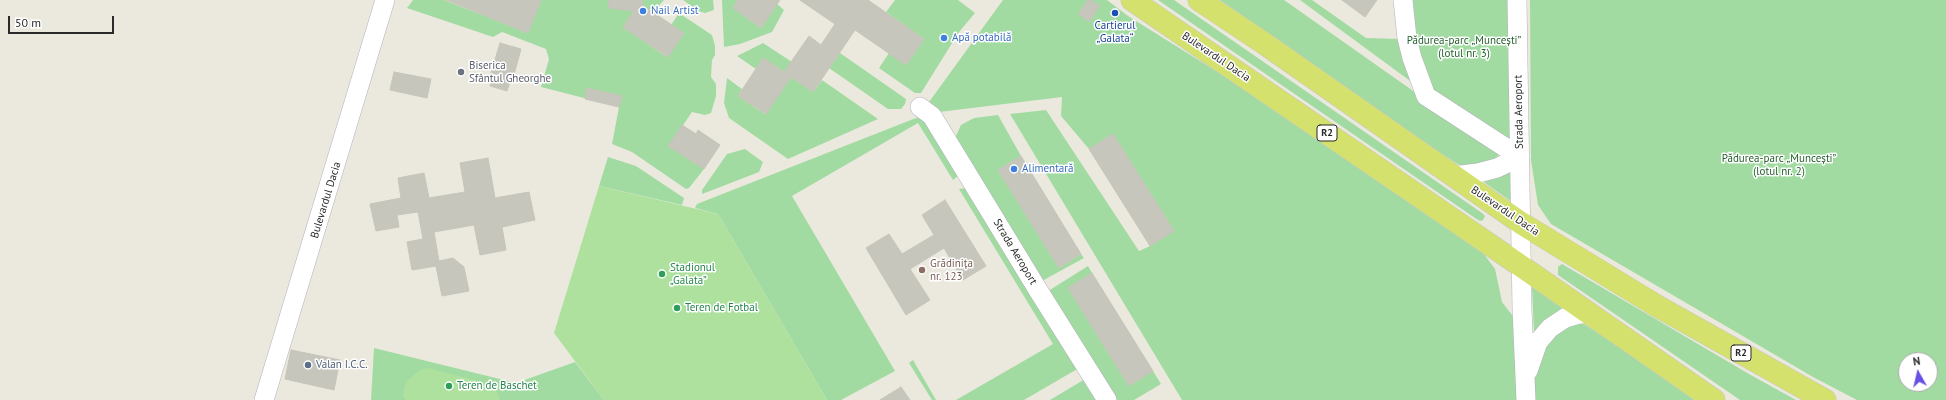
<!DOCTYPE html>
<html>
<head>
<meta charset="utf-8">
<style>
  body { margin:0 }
  #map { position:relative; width:1946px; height:400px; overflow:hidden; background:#ebe9de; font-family:"PT Sans",sans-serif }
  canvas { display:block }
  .north { position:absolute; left:1898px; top:352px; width:40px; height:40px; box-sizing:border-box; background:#fff; border:1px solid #aaa; border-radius:50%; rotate:352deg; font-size:11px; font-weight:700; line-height:16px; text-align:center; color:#2a2a2a }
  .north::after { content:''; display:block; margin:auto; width:14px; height:18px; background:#6650e5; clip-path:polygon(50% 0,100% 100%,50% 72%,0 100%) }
  .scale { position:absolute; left:8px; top:16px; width:106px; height:18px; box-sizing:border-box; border:2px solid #2a2a2a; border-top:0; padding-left:5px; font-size:12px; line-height:14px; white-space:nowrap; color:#2a2a2a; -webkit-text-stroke:3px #fff; paint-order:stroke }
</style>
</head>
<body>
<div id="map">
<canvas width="1946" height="400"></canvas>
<div class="north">N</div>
<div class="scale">50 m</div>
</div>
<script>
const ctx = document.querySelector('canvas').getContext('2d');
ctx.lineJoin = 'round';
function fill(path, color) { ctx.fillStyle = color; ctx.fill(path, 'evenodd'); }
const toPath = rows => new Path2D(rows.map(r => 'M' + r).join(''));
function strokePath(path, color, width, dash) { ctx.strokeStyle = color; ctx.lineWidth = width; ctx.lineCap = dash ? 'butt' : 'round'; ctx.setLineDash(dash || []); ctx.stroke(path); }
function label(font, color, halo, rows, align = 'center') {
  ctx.font = font + ' "PT Sans",sans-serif'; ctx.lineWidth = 3; ctx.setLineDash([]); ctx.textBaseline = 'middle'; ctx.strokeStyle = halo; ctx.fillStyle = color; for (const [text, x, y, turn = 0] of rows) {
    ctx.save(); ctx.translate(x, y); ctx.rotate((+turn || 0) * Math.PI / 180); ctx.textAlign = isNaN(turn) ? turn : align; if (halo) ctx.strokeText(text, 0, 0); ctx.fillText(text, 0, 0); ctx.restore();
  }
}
fill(toPath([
  [413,0,444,0,528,33,540,0,612,0,634,11,623,27,667,57,684,33,671,25,679,13,712,35,715,46,715,55,712,60,711,77,716,84,716,96,711,113,705,115,692,112,669,146,704,169,689,188,686,189,632,152,612,144,619,107,541,87,549,59,546,49,502,32,493,37,407,8],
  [643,0,664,0,653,12,642,5],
  [683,0,713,0,714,10,705,13,698,11],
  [722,0,738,0,733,8,761,28,777,4,784,10,772,32,740,44,724,47],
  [895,0,958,0,975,13,959,32,921,93,915,93,879,68,889,53,906,65,924,39,886,12],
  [1003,0,1107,0,1128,16,1229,79,1481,250,1495,269,1502,302,1512,315,1516,327,1520,400,1182,400,1010,114,1046,110,1139,251,1150,246,1174,231,1113,134,1089,149,1061,116,1062,97,939,112,929,102],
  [1158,0,1174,0,1482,213,1485,216,1483,220,1480,221,1475,218],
  [1220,0,1284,0,1426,100,1503,152,1486,165,1461,166,1429,146],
  [1300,0,1312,0,1366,38,1402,39,1421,89],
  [1408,0,1510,0,1512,126,1510,141,1431,91,1415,52],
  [1530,0,1946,0,1946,400,1857,400,1813,377,1551,224,1538,205,1531,160],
  [1906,360,1930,360,1930,384,1906,384],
  [763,43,792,62,784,72,763,58,756,69,737,56],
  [840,53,906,99,905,104,901,109,888,109,829,68],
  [791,77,813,92,822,80,878,119,788,159,729,118,724,103,727,78,742,89,738,96,765,114],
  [998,115,1021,156,998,170,1059,268,1081,254,1084,258,1040,282,955,138,961,125,974,118],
  [923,117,959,175,953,180,918,123,792,196,895,371,841,400,827,400,718,214,695,208,697,204,916,118],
  [745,149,763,162,759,172,702,194,702,190,727,154],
  [608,157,636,166,684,198,682,205,599,186],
  [1513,165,1512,202,1485,183,1485,181],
  [967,188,1079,368,1024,400,956,400,1053,344,959,189],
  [1562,264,1749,374,1796,400,1740,400,1558,275,1558,267],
  [1088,266,1092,273,1068,288,1129,386,1153,371,1161,384,1134,400,1111,400,1045,293],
  [1532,286,1562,308,1534,334],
  [1568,324,1584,324,1639,360,1694,400,1535,400,1534,380,1537,361,1547,341],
  [374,348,516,383,575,362,604,400,371,400],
  [913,360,936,400,932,400,909,363],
  [1085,379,1098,400,1050,400]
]), '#a1dba1');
fill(toPath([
  [599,186,718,214,827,400,604,400,554,333],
  [427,368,490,384,496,389,500,400,406,400,403,396,404,388,408,380,420,370]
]), '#aee19e');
const building = toPath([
  [446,0,541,0,528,33,446,0],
  [609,0,643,0,642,5,684,33,668,57,623,27,634,11,608,8,609,0],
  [738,0,780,0,761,28,733,8,738,0],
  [800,0,868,0,924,39,906,65,855,30,813,92,791,77,766,114,738,96,763,58,784,72,809,36,821,45,835,24,800,0],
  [1088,0,1091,0,1100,6,1089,22,1078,14,1088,0],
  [1342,0,1377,0,1365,17,1342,0],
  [500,43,521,49,512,82,510,82,507,91,490,86,493,77,490,76,500,43],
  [394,72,431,79,427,98,390,90,394,72],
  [587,88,622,96,619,107,585,99,587,88],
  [682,125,696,134,698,130,720,145,704,169,668,146,682,125],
  [1113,134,1174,231,1150,246,1089,149,1113,134],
  [1021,156,1081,254,1059,268,998,170,1021,156],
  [488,158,495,198,529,192,535,220,502,227,506,250,480,255,474,225,434,232,439,261,453,258,464,267,469,291,442,296,436,266,412,270,407,242,423,239,418,212,397,215,399,227,376,231,370,204,401,198,398,178,424,173,429,198,465,192,460,163,488,158],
  [945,200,986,266,963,280,944,248,910,269,930,300,906,315,866,248,889,234,902,254,934,235,922,215,945,200],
  [1092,273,1153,371,1129,386,1068,288,1092,273],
  [291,350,340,360,334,390,285,379,291,350],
  [901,387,910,400,880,400,901,387]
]);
fill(building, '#c6c6bd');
strokePath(building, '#c6c5b8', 1);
const minor = toPath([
  [1403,0,1407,38,1412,58,1426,96,1520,157],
  [1517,0,1522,309,1526,400],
  [920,107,932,116,1038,290,1107,400],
  [1452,176,1478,173,1497,168,1520,157],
  [1528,371,1538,342,1550,328,1565,318,1586,312],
  [264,400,385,0]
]);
const major = toPath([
  [1132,0,1521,266,1714,400],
  [1199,0,1265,44,1521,223,1657,306,1825,400]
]);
strokePath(minor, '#b3b1bc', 20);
strokePath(major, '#c8c8c8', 23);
strokePath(minor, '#fff', 19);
strokePath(major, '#d5e16d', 22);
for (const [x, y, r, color] of [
  [643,11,4,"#3f7fe0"],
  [1115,13,4,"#1a4fb4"],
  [944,38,4,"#3f7fe0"],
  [461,72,4,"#6b7280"],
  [1014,169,4,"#3f7fe0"],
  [922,270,4,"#8d6e63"],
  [662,274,4,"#2e9e5b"],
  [677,308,4,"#2e9e5b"],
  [308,365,4,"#5c6f8a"],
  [449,386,4,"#2e9e5b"]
]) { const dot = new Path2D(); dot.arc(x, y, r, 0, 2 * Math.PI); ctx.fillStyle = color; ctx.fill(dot); strokePath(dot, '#fff', 1.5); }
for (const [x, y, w] of [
  [1327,133,20],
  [1741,353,20]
]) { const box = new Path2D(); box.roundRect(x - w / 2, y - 8, w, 16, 3); ctx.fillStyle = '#fff'; ctx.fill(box); strokePath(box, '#2a2a2a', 1); }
label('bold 10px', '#2a2a2a', null, [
  ["R2",1327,133],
  ["R2",1741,353]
]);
label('11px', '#366cbe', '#fff', [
  ["Nail Artist",651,11],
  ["Apă potabilă",952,38],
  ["Alimentară",1022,169]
], 'left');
label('11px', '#164399', '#fff', [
  ["Cartierul",1115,26],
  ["„Galata“",1115,39]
]);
label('11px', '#225f2a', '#fff', [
  ["Pădurea-parc „Muncești”",1464,41],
  ["(lotul nr. 3)",1464,54],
  ["Pădurea-parc „Muncești”",1779,159],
  ["(lotul nr. 2)",1779,172]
]);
label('11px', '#2a2a2a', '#fff', [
  ["Bulevardul Dacia",1216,57,34],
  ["Strada Aeroport",1519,112,-91],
  ["Bulevardul Dacia",326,200,-73],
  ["Bulevardul Dacia",1505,211,34],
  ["Strada Aeroport",1015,252,59]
]);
label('11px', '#5b616d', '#fff', [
  ["Biserica",469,66],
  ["Sfântul Gheorghe",469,79]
], 'left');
label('11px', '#785e54', '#fff', [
  ["Grădinița",930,264],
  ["nr. 123",930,277]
], 'left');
label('11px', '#27864d', '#fff', [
  ["Stadionul",670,268],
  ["„Galata”",670,281],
  ["Teren de Fotbal",685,308],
  ["Teren de Baschet",457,386]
], 'left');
label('11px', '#4e5e75', '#fff', [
  ["Valan I.C.C.",316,365]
], 'left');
</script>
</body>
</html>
